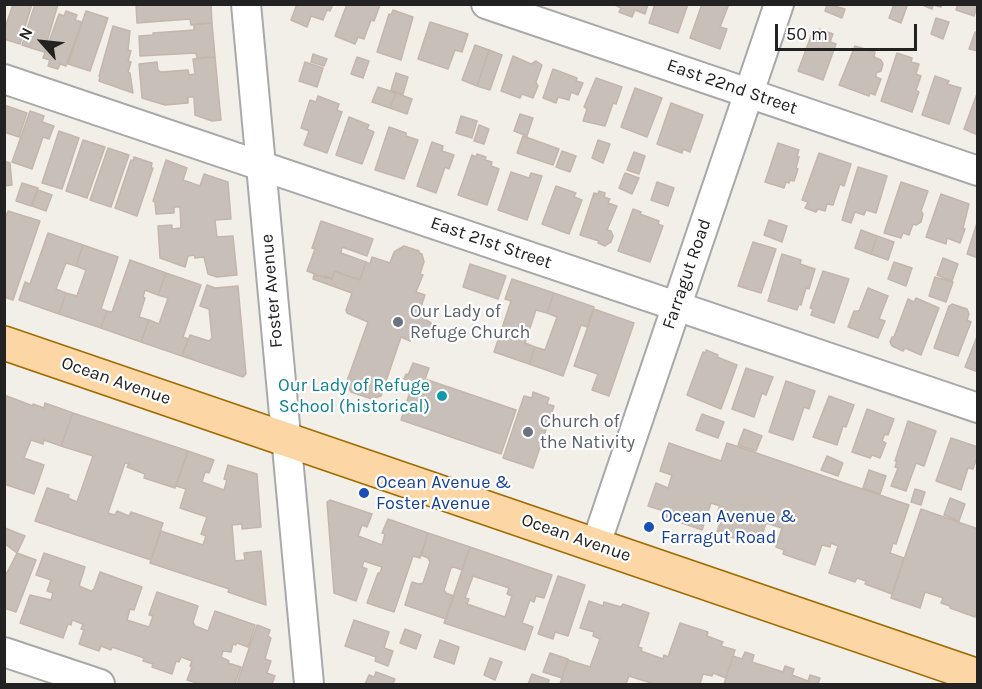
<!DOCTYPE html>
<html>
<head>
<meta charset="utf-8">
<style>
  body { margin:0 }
  #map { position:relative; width:982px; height:689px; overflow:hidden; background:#f2efe9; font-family:Karla,sans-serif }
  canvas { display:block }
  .frame { position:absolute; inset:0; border:6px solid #222; pointer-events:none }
  .north { position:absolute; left:12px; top:12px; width:60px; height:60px; -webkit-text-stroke:4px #fff; paint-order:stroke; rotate:297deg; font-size:16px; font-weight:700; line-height:24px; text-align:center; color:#222 }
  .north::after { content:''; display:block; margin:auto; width:21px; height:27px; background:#222; clip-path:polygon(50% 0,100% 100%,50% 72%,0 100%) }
  .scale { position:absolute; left:775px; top:24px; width:142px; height:27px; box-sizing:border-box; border:3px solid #222; border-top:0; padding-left:8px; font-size:18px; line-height:21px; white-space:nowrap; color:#222; -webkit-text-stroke:4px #fff; paint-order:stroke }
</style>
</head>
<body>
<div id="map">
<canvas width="982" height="689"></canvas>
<div class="frame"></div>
<div class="north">N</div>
<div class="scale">50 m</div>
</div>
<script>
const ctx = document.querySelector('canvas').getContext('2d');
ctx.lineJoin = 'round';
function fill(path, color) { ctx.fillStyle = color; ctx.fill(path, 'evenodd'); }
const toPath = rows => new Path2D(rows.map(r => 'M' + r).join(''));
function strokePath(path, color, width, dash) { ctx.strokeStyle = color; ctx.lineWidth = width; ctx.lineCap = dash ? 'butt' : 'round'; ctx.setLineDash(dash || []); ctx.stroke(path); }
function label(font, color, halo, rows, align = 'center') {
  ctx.font = font + ' Karla,sans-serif'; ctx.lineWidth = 4.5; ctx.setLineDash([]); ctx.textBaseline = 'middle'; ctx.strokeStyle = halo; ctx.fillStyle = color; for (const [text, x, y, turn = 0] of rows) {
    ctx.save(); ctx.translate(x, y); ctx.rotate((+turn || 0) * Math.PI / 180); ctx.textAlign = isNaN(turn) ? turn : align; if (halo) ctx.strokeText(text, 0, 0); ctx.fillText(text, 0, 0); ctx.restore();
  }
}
const building = toPath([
  [13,4,32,4,20,44,4,39,4,31,13,4],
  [35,4,58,4,44,52,22,45,35,4],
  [136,4,211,4,212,23,191,25,190,19,137,23,136,4],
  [297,4,333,4,330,11,327,10,323,20,311,16,307,27,291,20,297,4],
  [347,4,380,5,374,21,371,20,364,39,358,37,355,44,335,36,347,4],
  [613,4,648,4,645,14,635,10,632,17,619,12,621,8,613,4],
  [655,4,688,4,678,33,649,23,655,4],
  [702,4,729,4,720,27,727,29,720,49,690,38,702,4],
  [827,4,845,9,842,18,825,11,827,4],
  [894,4,907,6,901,23,889,18,894,4],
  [920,4,942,4,941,7,933,5,932,9,920,4],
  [958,4,978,4,974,16,956,10,958,4],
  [393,10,413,17,401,60,377,52,389,14,391,15,393,10],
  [66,11,77,15,75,20,82,22,66,66,60,64,58,69,48,66,50,60,43,58,59,14,64,16,66,11],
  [86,11,108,18,90,71,68,64,86,11],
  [936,18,949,22,943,39,931,34,936,18],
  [430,22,468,34,462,52,455,50,448,69,418,59,430,22],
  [212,23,215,57,197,58,196,53,140,56,139,36,153,35,153,33,194,30,194,24,212,23],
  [113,26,130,31,128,50,131,51,128,61,131,62,128,72,130,73,133,93,99,81,100,77,99,76,113,26],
  [819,29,833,34,830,42,836,44,823,80,798,71,811,36,815,38,819,29],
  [975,32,978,33,978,51,969,49,975,32],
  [475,45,489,50,477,86,462,80,475,45],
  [855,46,875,52,874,57,881,60,883,64,881,71,876,73,876,77,881,79,875,95,870,93,869,96,839,85,855,46],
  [489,50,502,55,490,90,477,86,489,50],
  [897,53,912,58,911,62,919,64,916,74,921,76,916,90,919,92,912,112,881,101,897,53],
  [313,54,327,59,324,66,311,62,313,54],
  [513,56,531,64,536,61,542,65,536,82,538,86,533,98,522,94,520,98,501,91,513,56],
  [215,57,221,120,212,121,195,115,194,97,188,97,188,103,165,105,142,98,139,64,157,62,158,70,161,72,188,70,189,75,195,74,193,59,215,57],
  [357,57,369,61,363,78,351,74,357,57],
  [305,62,323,68,317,87,299,81,305,62],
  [553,69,577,78,576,81,583,83,578,95,571,92,569,100,558,97,556,103,543,98,553,69],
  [396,73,408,77,403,94,391,90,396,73],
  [935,76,949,81,947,84,961,88,949,124,922,115,935,76],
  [596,78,622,87,616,104,613,103,605,126,583,121,587,109,584,107,596,78],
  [378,87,396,93,390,108,372,102,378,87],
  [635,88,662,98,647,137,621,127,635,88],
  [978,91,978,135,964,129,978,91],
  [396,93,412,99,407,114,390,108,396,93],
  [318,96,339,104,337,110,342,112,327,153,304,145,309,131,301,128,310,100,316,102,318,96],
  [671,103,703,115,690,152,683,149,682,153,657,144,671,103],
  [4,105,27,113,19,137,4,132,4,105],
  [30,111,44,116,42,122,54,126,49,139,43,137,32,169,12,162,30,111],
  [520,114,533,118,527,136,514,131,520,114],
  [461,116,477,121,472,138,456,133,461,116],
  [349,117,369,125,367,129,374,132,362,164,336,155,349,117],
  [479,125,489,129,484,144,474,141,479,125],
  [389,127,406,133,406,136,418,140,404,179,375,170,389,127],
  [59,131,79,138,62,189,42,183,59,131],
  [523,136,559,149,553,165,517,153,523,136],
  [83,140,105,147,87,198,66,191,83,140],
  [598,140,610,144,603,163,592,158,598,140],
  [432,142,443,146,442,151,454,155,449,169,445,167,436,193,417,186,432,142],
  [778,143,799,150,797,156,799,157,796,168,798,169,794,181,790,180,789,183,786,182,784,188,765,182,778,143],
  [108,148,129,155,111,207,90,200,108,148],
  [562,151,576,156,570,172,556,167,562,151],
  [634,152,645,156,639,174,627,170,634,152],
  [819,153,851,164,844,186,840,184,833,205,827,204,825,211,818,209,816,212,805,208,808,202,802,200,819,153],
  [477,154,486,157,485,160,492,162,491,166,499,169,487,205,458,195,472,155,476,157,477,154],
  [134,157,152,163,151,168,153,168,137,216,115,208,131,160,133,161,134,157],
  [166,160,187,168,183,180,200,186,204,174,228,182,231,219,215,220,217,237,233,236,237,275,217,277,208,274,204,257,195,258,194,255,188,256,185,267,160,258,158,226,172,225,172,229,181,228,180,207,174,207,174,213,156,214,155,202,153,201,166,160],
  [4,161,10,163,12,185,4,186,4,161],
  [858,167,887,176,876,213,866,210,864,215,855,212,851,223,842,220,858,167],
  [511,172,529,178,531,173,542,176,527,220,498,210,511,172],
  [625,173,639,178,632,194,619,188,625,173],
  [657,182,674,188,668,206,651,200,657,182],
  [901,182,928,191,921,211,923,214,921,222,916,225,913,224,909,235,903,233,901,238,884,233,901,182],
  [22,183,38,188,31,206,16,201,22,183],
  [556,186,576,193,574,197,582,200,569,234,542,224,556,186],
  [38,190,52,195,46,211,32,206,38,190],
  [599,191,605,193,604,197,610,199,608,203,617,206,607,230,611,231,613,236,611,242,605,246,598,243,599,241,580,235,594,193,598,194,599,191],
  [941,194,969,204,963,228,965,229,960,243,947,238,946,244,926,237,941,194],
  [633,209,641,212,640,214,659,221,658,224,663,226,650,262,618,251,633,209],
  [8,211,40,221,13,300,4,297,4,221,8,211],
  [769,220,787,226,782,242,764,235,769,220],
  [978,220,978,258,967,254,978,220],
  [321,221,373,239,367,256,342,247,341,253,366,262,360,280,334,271,332,279,325,276,325,278,307,271,315,249,312,248,321,221],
  [861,230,877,236,871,254,855,248,861,230],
  [48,233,83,245,76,266,66,263,56,289,66,293,59,314,19,300,25,282,30,284,48,233],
  [877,236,894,242,888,260,871,254,877,236],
  [753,242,776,249,761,293,738,286,753,242],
  [83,245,118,257,101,309,107,311,101,328,59,314,66,293,77,296,86,270,76,266,83,245],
  [404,246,419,251,419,253,422,254,424,262,420,274,423,275,416,292,425,295,419,313,424,315,423,318,431,323,433,327,431,332,427,334,418,333,417,336,412,334,410,341,401,337,381,396,372,399,351,392,346,384,368,322,347,313,346,310,352,293,313,279,314,275,332,279,334,271,360,280,366,262,370,264,372,257,390,263,394,252,404,246],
  [782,254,801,260,800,264,815,269,809,289,806,288,801,305,799,304,797,310,768,301,782,254],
  [943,258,958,264,952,281,937,275,943,258],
  [130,260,166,273,158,295,145,290,143,297,145,298,139,317,149,320,141,342,101,328,107,311,112,312,130,260],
  [894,262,912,268,906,286,888,279,894,262],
  [470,264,506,276,498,299,463,287,470,264],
  [823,271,849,279,834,323,811,315,813,309,810,308,823,271],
  [166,273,201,285,183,337,188,339,182,356,141,342,149,320,159,324,168,298,158,295,166,273],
  [935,277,953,282,946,302,929,296,935,277],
  [512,279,554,293,547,313,536,310,525,343,535,347,529,364,494,352,511,301,505,299,512,279],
  [207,285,215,288,238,286,246,374,243,377,182,356,190,335,209,341,212,338,209,309,200,306,207,285],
  [868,288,888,296,879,319,885,321,878,338,848,327,854,311,859,311,868,288],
  [554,293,594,307,587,327,581,325,563,376,529,364,535,347,545,350,557,317,547,313,554,293],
  [916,298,939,308,921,355,905,348,903,351,892,346,890,342,892,337,894,337,908,299,914,302,916,298],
  [952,304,967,309,969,314,967,320,971,322,958,356,934,348,949,306,952,304],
  [594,309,634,323,609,396,592,390,598,374,574,366,594,309],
  [978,334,978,372,965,367,978,334],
  [706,350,718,355,717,357,737,365,721,409,687,395,703,352,706,353,706,350],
  [413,363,429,368,425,379,516,410,501,454,401,420,413,382,404,379,406,374,408,375,413,363],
  [746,368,773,377,766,395,762,393,754,417,732,409,746,368],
  [786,381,815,391,809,409,804,407,793,440,769,432,786,381],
  [533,392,549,398,547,404,554,406,533,468,503,458,524,396,532,398,533,392],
  [4,395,33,406,33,404,44,408,45,403,73,413,61,446,44,440,43,444,31,440,24,458,44,465,34,494,4,484,4,395],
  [829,396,854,405,846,427,843,426,837,445,813,437,829,396],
  [867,409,894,419,888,435,885,434,882,441,886,443,880,458,872,455,870,458,852,452,867,409],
  [73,413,188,451,175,488,144,478,145,474,127,467,129,464,125,463,108,513,115,515,117,511,129,516,131,512,163,523,151,560,35,521,47,488,69,495,68,498,77,502,93,456,61,446,73,413],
  [702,414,724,422,718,438,696,430,702,414],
  [908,421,936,431,924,466,916,463,906,491,891,486,898,468,895,467,897,461,895,461,908,421],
  [744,429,762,436,756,451,738,445,744,429],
  [951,438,978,447,978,455,973,469,968,468,961,490,936,481,951,438],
  [669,443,721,461,727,443,909,505,896,544,893,543,890,553,904,558,892,594,865,584,866,581,857,578,855,582,829,573,838,546,831,543,830,547,822,545,815,565,783,554,784,550,776,547,782,528,766,523,760,542,751,539,749,543,717,532,724,512,718,510,720,506,711,503,702,530,662,516,664,511,648,506,656,483,668,488,672,475,660,471,669,443],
  [188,451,214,460,209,473,205,472,202,482,224,490,227,480,224,479,228,465,257,474,261,527,242,529,242,524,232,525,235,561,245,560,244,553,261,551,266,605,228,592,229,589,150,563,161,531,203,545,206,536,201,534,207,517,180,508,186,489,176,486,188,451],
  [827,456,843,463,838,476,821,470,827,456],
  [869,470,886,476,880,494,863,488,869,470],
  [915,489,925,492,921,505,911,502,915,489],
  [950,498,965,504,959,521,944,515,950,498],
  [330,500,372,514,367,527,362,525,358,536,382,545,385,534,382,533,388,519,428,533,420,558,413,556,394,612,367,603,378,573,380,573,382,567,364,561,362,567,367,569,356,601,334,593,327,502,330,500],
  [921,509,978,529,978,614,976,614,975,617,950,608,950,606,941,603,943,598,925,592,920,608,891,598,921,509],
  [5,528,25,536,17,553,5,544,5,528],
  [428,533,470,547,462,570,454,567,451,568,444,590,446,593,454,596,446,619,405,605,412,582,419,584,423,583,430,562,428,558,421,555,428,533],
  [470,547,552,575,544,598,536,596,534,602,530,600,522,623,533,627,525,650,444,623,470,547],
  [473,576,509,588,507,594,512,596,505,617,467,604,469,599,465,598,473,576],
  [17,553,36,560,16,612,4,608,4,572,7,573,17,553],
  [44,553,85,567,79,586,91,591,94,589,100,572,142,587,134,610,130,609,127,620,149,627,153,616,149,615,157,592,198,606,193,622,195,626,208,631,215,611,255,625,248,647,237,643,236,645,233,644,231,652,223,651,221,657,229,661,228,663,241,667,235,684,200,684,187,680,192,667,190,666,192,661,181,657,179,662,176,661,172,674,152,667,153,664,143,661,144,658,112,647,111,650,101,646,99,651,79,644,84,630,81,629,83,624,72,620,71,625,68,624,63,638,20,623,30,595,51,600,53,593,47,591,51,580,36,575,44,553],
  [558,576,585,585,568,636,555,632,553,639,538,634,558,576],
  [589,601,603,606,604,602,621,607,623,604,649,613,638,647,642,648,641,651,663,659,664,655,668,657,680,623,708,632,707,636,723,642,721,646,735,650,726,678,713,673,712,676,703,674,700,684,654,684,629,676,626,684,560,684,568,660,590,667,600,639,593,636,594,632,580,628,589,601],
  [354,620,389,632,384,648,393,651,388,666,375,661,376,657,345,646,354,620],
  [257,625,270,630,268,636,271,638,265,659,271,661,267,673,275,676,272,684,237,684,257,625],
  [405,629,421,635,416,649,400,643,405,629],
  [440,640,459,647,454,664,434,657,440,640],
  [745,652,754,655,752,662,783,672,785,666,794,669,792,675,808,681,810,675,820,678,818,684,820,684,724,684,733,656,742,659,745,652],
  [550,653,568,659,562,678,543,672,550,653],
  [490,658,502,662,495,680,484,675,490,658],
  [376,672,395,679,393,684,365,684,369,675,374,677,376,672],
  [532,674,549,680,548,684,528,684,532,674]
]);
fill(building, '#c7bfb8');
strokePath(building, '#c4b6ab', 1.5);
const minor = toPath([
  [246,4,309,684],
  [486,4,978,171],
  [4,79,978,408],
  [596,544,779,4],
  [4,652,100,684]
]);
const major = toPath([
  [4,343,978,676]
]);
strokePath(minor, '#a9a9a9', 32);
strokePath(major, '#a06b00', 36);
strokePath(minor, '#fff', 28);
strokePath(major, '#fcd6a4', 33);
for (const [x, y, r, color] of [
  [398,322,6,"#6b7280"],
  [442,396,6,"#0f9aa8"],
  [528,432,6,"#6b7280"],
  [364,493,6,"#1a4fb4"],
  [649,527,6,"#1a4fb4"]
]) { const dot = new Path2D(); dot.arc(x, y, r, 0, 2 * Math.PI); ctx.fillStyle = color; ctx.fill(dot); strokePath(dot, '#fff', 2); }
label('18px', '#222', '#fff', [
  ["East 22nd Street",732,87,19],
  ["East 21st Street",491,243,19],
  ["Farragut Road",687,274,-71],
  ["Foster Avenue",272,291,-95],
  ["Ocean Avenue",116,381,19],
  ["Ocean Avenue",576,538,19]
]);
label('18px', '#5b616d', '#fff', [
  ["Our Lady of",410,312],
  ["Refuge Church",410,333],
  ["Church of",540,422],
  ["the Nativity",540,443]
], 'left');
label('18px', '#0d838f', '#fff', [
  ["Our Lady of Refuge",430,386],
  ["School (historical)",430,407]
], 'right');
label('18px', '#164399', '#fff', [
  ["Ocean Avenue &",376,483],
  ["Foster Avenue",376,504],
  ["Ocean Avenue &",661,517],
  ["Farragut Road",661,538]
], 'left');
</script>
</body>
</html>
